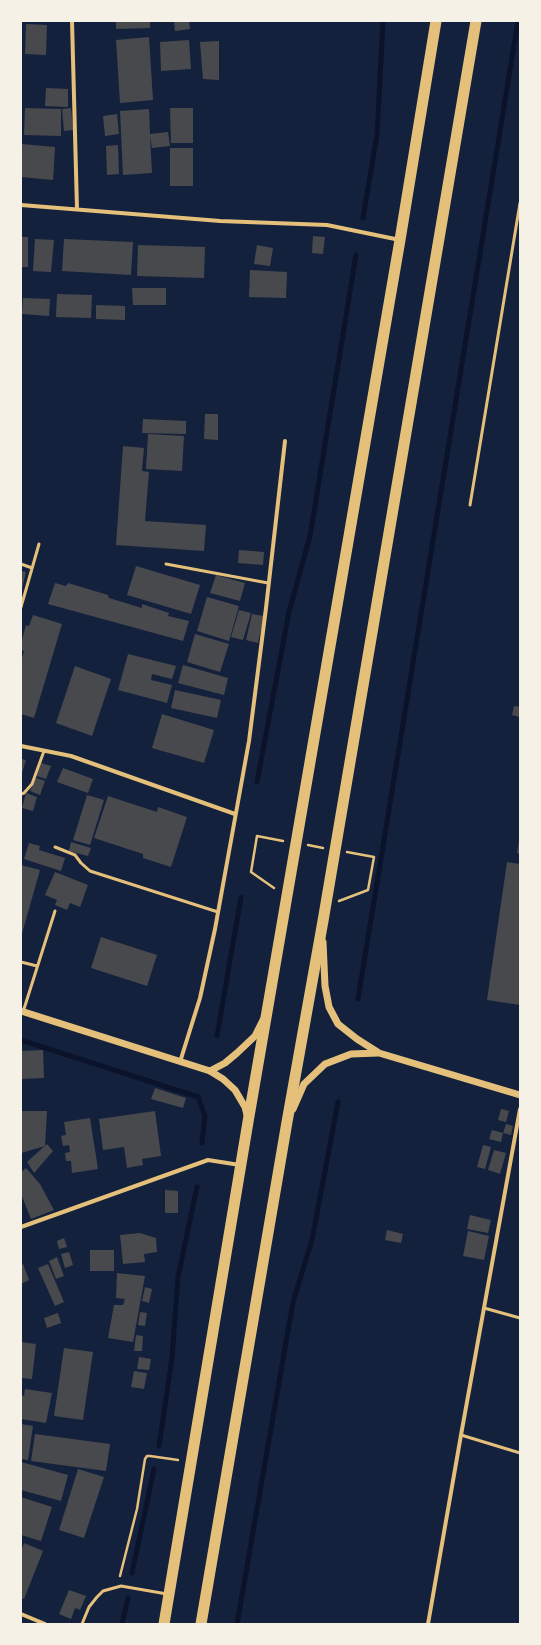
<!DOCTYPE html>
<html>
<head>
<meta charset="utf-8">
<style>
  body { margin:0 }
  #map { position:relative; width:541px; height:1645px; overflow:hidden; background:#14213d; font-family:"Roboto Serif",serif }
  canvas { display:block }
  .frame { position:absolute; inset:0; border:22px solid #f6f1e7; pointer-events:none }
</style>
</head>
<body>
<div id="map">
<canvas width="541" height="1645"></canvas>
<div class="frame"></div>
</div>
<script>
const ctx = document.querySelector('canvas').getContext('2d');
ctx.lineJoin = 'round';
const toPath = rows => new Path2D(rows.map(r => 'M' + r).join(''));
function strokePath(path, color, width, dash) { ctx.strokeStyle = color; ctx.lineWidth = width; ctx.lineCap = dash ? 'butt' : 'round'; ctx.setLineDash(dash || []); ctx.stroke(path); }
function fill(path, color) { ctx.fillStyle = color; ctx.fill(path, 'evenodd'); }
strokePath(toPath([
  [363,218,377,135,383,21],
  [257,782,289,612,310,536,356,255],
  [358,999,518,21],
  [217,1036,241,897],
  [21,1040,198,1097,205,1116,202,1143],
  [159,1446,172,1358,178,1277,197,1187],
  [132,1573,154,1469],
  [122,1624,128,1598],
  [237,1624,293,1302,312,1240,338,1102]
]), '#0b132b', 5);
fill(toPath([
  [116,21,150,21,150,28,116,29],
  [174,21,189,21,190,29,175,31],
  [26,24,47,25,46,55,25,54],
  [149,37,153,100,120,103,116,40],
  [189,40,191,69,161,71,160,42],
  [219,41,219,80,203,79,200,42],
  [46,88,68,89,68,107,45,106],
  [25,108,61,109,61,136,24,135],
  [71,108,73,130,64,131,62,109],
  [170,108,193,108,193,143,171,143],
  [149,109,150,134,168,132,170,146,152,148,150,136,152,173,123,175,120,111],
  [117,114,119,134,105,136,103,116],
  [21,144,55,147,53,180,21,177],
  [118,145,119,174,107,175,106,146],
  [170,148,193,148,193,186,170,186],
  [313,236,325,237,323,254,312,253],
  [21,237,28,237,28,267,21,267],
  [35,239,54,240,51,272,33,271],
  [64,239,133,242,131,275,62,271],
  [138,245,205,247,204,278,137,276],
  [257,245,273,248,270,266,254,264],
  [250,270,287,272,286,298,249,297],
  [132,288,166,288,166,305,133,305],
  [57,294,92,295,91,318,56,317],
  [23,298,50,299,49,316,22,314],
  [96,305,125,306,125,320,96,319],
  [205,414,218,414,218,440,204,439],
  [143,419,186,421,186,434,142,433],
  [148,434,184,436,182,471,146,469],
  [123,446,144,448,142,471,149,472,145,521,206,525,204,551,116,545],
  [239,550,264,552,263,565,238,563],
  [136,566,200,585,191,614,127,595],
  [21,571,26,572,22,589,21,589],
  [216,575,245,583,240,601,210,593],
  [55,583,66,586,68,583,108,595,109,598,142,608,142,604,169,613,168,616,189,621,183,641,48,604],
  [207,597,239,606,229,641,197,631],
  [239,610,251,613,243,640,231,637],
  [252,614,264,616,258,643,246,640],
  [33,615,62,624,34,718,21,714,21,661,24,651,21,650,21,643,26,625,29,626],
  [195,634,229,644,220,672,187,662],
  [128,654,176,666,172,679,152,674,151,680,172,685,167,703,118,690],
  [183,665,228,678,224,695,178,683],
  [75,666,111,679,92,736,56,723],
  [175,690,221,700,217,718,171,708],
  [514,706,520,707,520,717,512,715],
  [162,714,214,730,204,763,152,748],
  [21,759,26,760,21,776],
  [41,763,51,766,46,779,37,776],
  [63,768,93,779,88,793,57,782],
  [36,778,45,781,40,795,30,791],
  [26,793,37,797,33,811,22,808],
  [87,795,104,800,90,845,73,840],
  [108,796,157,812,158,807,187,817,171,867,143,858,143,854,94,838],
  [519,840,520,840,520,854,517,853],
  [71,842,91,848,88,856,69,851],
  [29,843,40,846,39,850,65,858,61,871,24,859],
  [507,862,520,864,520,1005,487,1000],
  [21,865,40,870,21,937],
  [55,872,88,885,80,907,70,903,67,910,55,905,57,900,45,895],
  [101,937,157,955,147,986,91,968],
  [43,1050,44,1078,21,1079,21,1051],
  [155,1088,186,1098,183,1108,151,1099],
  [501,1109,509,1111,506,1122,498,1120],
  [21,1111,47,1111,45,1146,21,1153],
  [155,1111,161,1156,142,1159,143,1165,127,1168,124,1147,103,1150,99,1119],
  [90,1118,98,1169,72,1173,71,1161,66,1161,65,1153,70,1152,69,1145,63,1146,61,1136,66,1135,64,1122],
  [506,1124,513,1126,511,1135,503,1133],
  [492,1130,503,1133,501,1142,489,1139],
  [47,1144,53,1151,34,1173,27,1162],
  [483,1145,491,1147,485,1169,477,1167],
  [494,1150,506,1153,500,1174,488,1170],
  [26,1168,40,1184,54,1210,31,1219,21,1194,21,1172],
  [165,1190,178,1191,178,1213,165,1213],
  [470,1215,491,1220,488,1233,467,1229],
  [387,1230,403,1234,401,1243,385,1240],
  [468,1231,489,1236,484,1260,463,1256],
  [140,1233,156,1238,157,1252,144,1254,145,1262,123,1264,120,1235],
  [64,1238,67,1247,59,1249,57,1241],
  [90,1250,114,1250,114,1271,90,1271],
  [69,1252,73,1265,65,1268,61,1254],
  [57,1257,64,1276,56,1279,49,1261],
  [23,1264,29,1280,21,1284,21,1265],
  [48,1264,64,1302,55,1306,38,1268],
  [117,1273,145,1276,133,1342,108,1338,114,1305,123,1305,125,1299,116,1298],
  [145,1287,152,1289,149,1303,142,1301],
  [140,1312,147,1313,145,1326,138,1325],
  [58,1313,61,1323,47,1328,44,1318],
  [136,1335,143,1336,142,1351,134,1351],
  [21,1342,36,1344,32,1379,21,1378],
  [64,1348,93,1352,83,1420,54,1416],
  [139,1357,151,1359,149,1370,137,1369],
  [134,1371,147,1373,144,1389,131,1387],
  [25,1389,52,1393,46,1423,21,1419,21,1395,24,1396],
  [21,1424,33,1426,28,1460,21,1459],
  [35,1434,110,1444,106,1471,31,1461],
  [21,1462,68,1475,61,1501,21,1490],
  [78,1469,104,1477,84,1538,59,1530],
  [21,1497,52,1507,41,1541,21,1535],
  [24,1543,43,1551,24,1599,21,1598,21,1551],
  [69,1590,86,1596,80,1610,75,1608,71,1619,59,1614]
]), '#48494c');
strokePath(toPath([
  [308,845,323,848],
  [274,888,251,872,257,836,283,841],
  [339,901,368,890,374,857,347,852],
  [120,1576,137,1509,145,1459,147,1456,150,1456,178,1460]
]), '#e5c07b', 2.5);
strokePath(toPath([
  [470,505,520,203],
  [21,564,32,568],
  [166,564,268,583],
  [21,607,39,544],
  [21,794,24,793,32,784,44,751],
  [55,847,75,855,81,863,90,871,218,912],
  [21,962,37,966],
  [23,1012,55,911],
  [484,1308,520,1318],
  [461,1435,520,1453],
  [82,1624,89,1607,97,1597,103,1591,121,1586,167,1594]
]), '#e5c07b', 3);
strokePath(toPath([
  [72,21,77,209],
  [21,205,220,221,327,225,400,240],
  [21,746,71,756,235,814],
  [180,1062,200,998,215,929,249,741,266,608,285,441],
  [21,1227,208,1160,240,1165],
  [21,1614,45,1624],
  [428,1624,461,1435,520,1109]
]), '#e5c07b', 4);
strokePath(toPath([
  [323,942,325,986,329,1007,338,1024,357,1039,379,1053,520,1095],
  [21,1011,210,1071,223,1079,235,1090,245,1107,247,1115],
  [210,1071,225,1063,237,1053,255,1036,263,1020],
  [293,1109,304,1084,325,1064,351,1054,378,1053]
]), '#e5c07b', 7);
strokePath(toPath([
  [164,1624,248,1122,400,240,436,21],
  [201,1624,287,1122,323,921,476,21]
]), '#e5c07b', 11);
</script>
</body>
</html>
